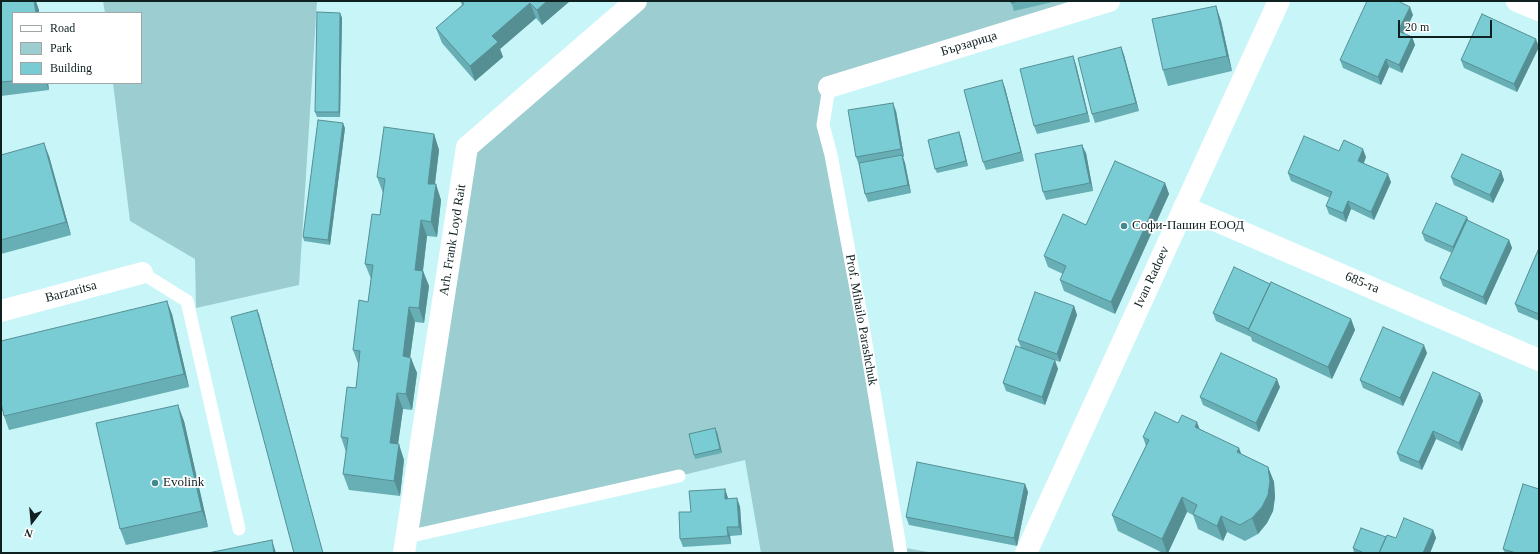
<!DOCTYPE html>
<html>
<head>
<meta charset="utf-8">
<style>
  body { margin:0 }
  #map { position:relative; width:1540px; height:554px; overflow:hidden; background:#c8f5f8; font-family:"Times New Roman",serif }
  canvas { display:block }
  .frame { position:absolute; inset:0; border:2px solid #0f2021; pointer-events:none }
  .legend { position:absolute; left:12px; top:12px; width:130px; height:72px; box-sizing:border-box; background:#fff; border:1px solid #9fa6a6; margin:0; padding:5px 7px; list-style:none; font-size:12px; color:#0f2021 }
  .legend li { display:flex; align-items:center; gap:8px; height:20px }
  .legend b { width:20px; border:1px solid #9fa6a6 }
  .north { position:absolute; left:12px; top:502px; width:40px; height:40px; -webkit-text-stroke:3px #fff; paint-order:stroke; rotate:196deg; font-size:11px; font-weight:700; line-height:16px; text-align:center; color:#0f2021 }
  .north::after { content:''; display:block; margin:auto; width:14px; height:18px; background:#0f2021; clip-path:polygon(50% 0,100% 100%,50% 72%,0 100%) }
  .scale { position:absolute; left:1398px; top:20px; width:94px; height:18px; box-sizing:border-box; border:2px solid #0f2021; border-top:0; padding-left:5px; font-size:12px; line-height:14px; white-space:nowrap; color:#0f2021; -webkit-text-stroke:3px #fff; paint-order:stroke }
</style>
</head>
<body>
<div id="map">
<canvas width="1540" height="554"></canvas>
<div class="frame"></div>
<ul class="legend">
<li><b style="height:5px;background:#fff"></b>Road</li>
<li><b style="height:11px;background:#9bcdd1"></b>Park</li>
<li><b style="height:11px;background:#79ccd3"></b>Building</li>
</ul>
<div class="north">N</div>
<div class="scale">20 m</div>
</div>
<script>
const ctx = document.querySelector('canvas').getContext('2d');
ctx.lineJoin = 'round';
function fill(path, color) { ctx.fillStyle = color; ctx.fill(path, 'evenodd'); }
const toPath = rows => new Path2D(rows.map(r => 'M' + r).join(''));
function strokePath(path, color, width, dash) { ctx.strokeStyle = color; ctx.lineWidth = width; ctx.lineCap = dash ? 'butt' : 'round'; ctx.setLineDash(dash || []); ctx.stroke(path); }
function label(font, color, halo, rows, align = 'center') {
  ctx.font = font + ' "Times New Roman",serif'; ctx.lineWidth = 3.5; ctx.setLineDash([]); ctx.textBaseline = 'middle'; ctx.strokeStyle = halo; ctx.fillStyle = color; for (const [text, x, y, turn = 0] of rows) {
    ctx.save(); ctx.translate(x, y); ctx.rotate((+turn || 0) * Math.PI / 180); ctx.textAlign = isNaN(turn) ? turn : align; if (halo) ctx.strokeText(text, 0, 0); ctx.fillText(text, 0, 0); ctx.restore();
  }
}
fill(toPath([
  [103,1,317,1,299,285,196,308,195,259,130,221,113,83,141,83,141,13,105,13],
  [636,1,1109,1,829,87,823,125,900,547,934,553,761,553,745,460,679,476,407,537,467,147]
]), '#9bcdd1');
strokePath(toPath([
  [829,87,823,125,831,155,863,326,901,553],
  [142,273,187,301,239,529],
  [407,537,679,476]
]), '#fff', 13);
strokePath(toPath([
  [1517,1,1539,10],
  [829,87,1109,1],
  [1184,207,1539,360],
  [1,311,142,273],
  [404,553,467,147,636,1],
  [1026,553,1279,1]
]), '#fff', 22);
fill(toPath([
  [1,1,39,10,13,13,13,83,48,83,49,90,1,96],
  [460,1,570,1,542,25,536,18,500,49,503,57,475,81,442,43,436,28,462,5],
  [1011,1,1057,1,1014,11],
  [1216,6,1221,21,1232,71,1168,86,1163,70],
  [340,13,342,18,340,117,317,117,315,112],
  [1413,15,1404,34,1412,37,1415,45,1402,73,1389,67,1381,85,1343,68,1340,60],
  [1121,47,1124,55,1139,111,1095,123,1092,114],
  [1539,47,1517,92,1464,68,1461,60],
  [1073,56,1076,65,1090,122,1037,134,1034,126],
  [1002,80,1005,88,1024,161,986,170,983,162],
  [896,111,904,157,903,157,905,163,911,193,868,202,865,194,859,165,856,157],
  [345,128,330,245,304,241,303,237],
  [959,132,968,166,937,173,935,169],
  [434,134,439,150,435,184,441,200,437,237,427,236,423,271,429,286,424,323,415,322,410,358,417,373,412,410,403,409,398,444,404,460,400,496,349,490,343,474,346,452,341,437,356,388,359,366,353,350,368,302,371,279,365,264,380,215,383,193,377,177],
  [1339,151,1366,157,1364,163,1391,182,1374,220,1351,209,1346,222,1329,214,1326,206,1330,198,1291,181,1288,173],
  [1086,153,1093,191,1046,200,1043,192],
  [1,155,49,156,71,235,1,254],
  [1501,171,1504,180,1493,203,1454,185,1451,177],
  [1165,183,1169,194,1115,314,1064,291,1060,280,1063,274,1048,267,1044,256,1086,225],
  [1468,221,1509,240,1512,248,1486,305,1443,286,1440,278,1452,253,1425,241,1422,233],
  [1539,248,1539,321,1518,312,1515,304],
  [1270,284,1351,319,1355,330,1332,379,1252,341,1251,337,1216,321,1213,313],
  [1074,306,1077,315,1060,362,1054,360,1058,369,1045,405,1006,391,1003,383,1021,348,1018,340],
  [172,314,189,387,9,430,4,416],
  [1427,353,1403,406,1363,388,1360,380],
  [1280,387,1259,432,1203,405,1200,397],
  [1480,393,1483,401,1462,451,1436,439,1422,470,1400,461,1397,453],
  [184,421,208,527,126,545,120,529],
  [1200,429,1241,454,1268,467,1274,482,1275,497,1273,511,1267,523,1258,534,1245,541,1227,532,1223,541,1198,529,1193,515,1187,512,1168,553,1163,553,1118,531,1112,515,1146,446,1143,437],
  [717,432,722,453,695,459,694,455],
  [1025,484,1028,492,1017,546,909,525,906,517],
  [725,489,728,499,737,498,740,507,742,535,730,536,731,544,683,547,680,539,691,512],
  [1433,530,1436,538,1430,553,1354,553,1353,548,1386,537,1396,538],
  [1503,549,1539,553,1505,553]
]), '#68afb5');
fill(toPath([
  [34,1,36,1,39,10,39,13,36,13],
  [547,1,570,1,542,25,537,10],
  [530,3,536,18,500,49,503,57,475,81,470,66,492,36],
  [1216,6,1221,21,1232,71,1227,56],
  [1410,7,1413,15,1401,39,1398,31],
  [340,13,342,18,340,117,339,112],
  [1412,37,1415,45,1402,73,1399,65],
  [1536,39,1539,47,1517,92,1514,84],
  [1121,47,1124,55,1139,111,1136,103],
  [1073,56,1076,65,1090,122,1087,113],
  [1386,59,1389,67,1381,85,1378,77],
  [1002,80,1005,88,1024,161,1021,152],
  [46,83,48,83,49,90],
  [893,103,896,111,904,157,901,149],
  [343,123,345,128,330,245,328,240],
  [959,132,961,137,968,166,966,161],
  [434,134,439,150,433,199,428,184],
  [44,143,49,156,71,235,66,222],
  [1082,145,1086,153,1093,191,1090,183],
  [1363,149,1366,157,1361,169,1358,161],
  [902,155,905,163,911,193,908,185],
  [1501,171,1504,180,1493,203,1490,195],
  [1388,174,1391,182,1374,220,1371,212],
  [1165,183,1169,194,1115,314,1111,302],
  [436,184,441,200,437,237,431,222],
  [1348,201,1351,209,1346,222,1343,213],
  [1467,217,1470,225,1456,255,1453,247],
  [421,220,427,236,421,286,415,270],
  [1509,240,1512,248,1486,305,1483,297],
  [423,271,429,286,424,323,419,308],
  [167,301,172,314,189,387,184,374],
  [1074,306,1077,315,1060,362,1057,354],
  [409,307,415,322,408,372,403,356],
  [257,310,259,314,323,553],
  [1351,319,1355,330,1332,379,1328,367],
  [1424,345,1427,353,1403,406,1400,398],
  [411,358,417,373,412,410,406,394],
  [1055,360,1058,369,1045,405,1042,397],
  [1277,379,1280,387,1259,432,1256,423],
  [397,393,403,409,396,458,390,443],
  [1480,393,1483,401,1462,451,1459,443],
  [178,405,184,421,208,527,202,511],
  [1197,422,1203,438,1195,427],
  [715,428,717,432,722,453,720,449],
  [1433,431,1436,439,1422,470,1419,462],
  [399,444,404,460,400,496,394,481],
  [1239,448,1245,463,1237,452],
  [1268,467,1274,482,1275,497,1273,511,1267,523,1258,534,1252,518],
  [1025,484,1028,492,1017,546,1014,538],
  [725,489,728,498,728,508,725,499],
  [1182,497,1187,512,1168,553,1167,553,1162,539],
  [737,498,740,507,742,535,739,527],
  [1221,516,1227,532,1223,541,1217,526],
  [727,527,730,536,731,544,728,536],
  [1433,530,1436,538,1430,553,1423,553],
  [272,540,276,553,274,553]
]), '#558f94');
const building = toPath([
  [1,1,34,1,36,13,13,13,13,81,1,82,1,1],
  [462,1,547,1,537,10,530,3,492,36,498,42,470,66,436,28,464,4,462,1],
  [1011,1,1019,1,1011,3,1011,1],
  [1367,1,1398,1,1410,7,1398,31,1412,37,1399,65,1386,59,1378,77,1340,60,1367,1],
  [1216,6,1227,56,1163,70,1152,19,1216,6],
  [317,12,340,13,339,112,315,112,317,12],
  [1482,14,1536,39,1514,84,1461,60,1482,14],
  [1121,47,1136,103,1092,114,1078,58,1121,47],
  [1073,56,1087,113,1034,126,1020,69,1073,56],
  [1002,80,1021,152,983,162,964,90,1002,80],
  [893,103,901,149,856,157,848,110,893,103],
  [318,120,343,123,328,240,303,237,318,120],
  [384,127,434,134,428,184,436,184,431,222,421,220,415,270,423,271,419,308,409,307,403,356,411,358,406,394,397,393,390,443,399,444,394,481,343,474,348,438,341,437,347,387,356,388,360,351,353,350,359,300,368,302,373,265,365,264,372,214,380,215,385,179,377,177,384,127],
  [959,132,966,161,935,169,928,140,959,132],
  [1304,136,1339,151,1344,140,1363,149,1358,161,1388,174,1371,212,1348,201,1343,213,1326,206,1332,192,1288,173,1304,136],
  [44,143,66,222,1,240,1,155,44,143],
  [1082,145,1090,183,1043,192,1035,154,1082,145],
  [1462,154,1501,171,1490,195,1451,177,1462,154],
  [902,155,908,185,865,194,859,163,902,155],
  [1115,161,1165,183,1111,302,1060,280,1066,266,1044,256,1063,214,1086,225,1115,161],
  [1436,203,1467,217,1453,247,1422,233,1436,203],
  [1467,220,1509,240,1483,297,1440,278,1467,220],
  [1539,248,1539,314,1515,304,1539,248],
  [1234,267,1270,284,1249,329,1213,313,1234,267],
  [1271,282,1351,319,1328,367,1248,330,1271,282],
  [1035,292,1074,306,1057,354,1018,340,1035,292],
  [167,301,184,374,4,416,1,403,1,341,167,301],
  [257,310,323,553,294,553,231,317,257,310],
  [1383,327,1424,345,1400,398,1360,380,1383,327],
  [1016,346,1055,360,1042,397,1003,383,1016,346],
  [1221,353,1277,379,1256,423,1200,397,1221,353],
  [1433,372,1480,393,1459,443,1433,431,1419,462,1397,453,1433,372],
  [178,405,202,511,120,529,96,423,178,405],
  [1155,412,1178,423,1182,415,1197,422,1195,427,1239,448,1237,452,1268,467,1270,481,1268,495,1262,507,1252,518,1240,525,1221,516,1217,526,1193,514,1197,505,1182,497,1162,539,1112,515,1149,440,1143,437,1155,412],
  [715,428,720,449,694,455,689,434,715,428],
  [917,462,1025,484,1014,538,906,517,917,462],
  [1523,484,1539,489,1539,553,1516,553,1503,549,1523,484],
  [725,489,725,499,737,498,739,527,727,527,728,536,680,539,679,512,691,512,689,491,725,489],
  [1404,518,1433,530,1423,553,1379,553,1387,535,1396,538,1404,518],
  [1361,528,1386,537,1379,553,1364,553,1353,548,1361,528],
  [272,540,274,553,208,553,272,540]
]);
fill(building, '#79ccd3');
strokePath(building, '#558f94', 1);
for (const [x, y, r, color] of [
  [1124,226,4,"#438a90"],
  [155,483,4,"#438a90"]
]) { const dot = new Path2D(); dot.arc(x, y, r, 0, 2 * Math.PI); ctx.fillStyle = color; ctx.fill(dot); strokePath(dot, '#fff', 1.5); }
label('13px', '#0f2021', '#fff', [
  ["Бързарица",969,44,-17],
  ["Arh. Frank Loyd Rait",453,240,-81],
  ["Ivan Radoev",1152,277,-65],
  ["685-та",1362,283,23],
  ["Barzaritsa",71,292,-15],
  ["Prof. Mihailo Parashchuk",861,320,80]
]);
label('13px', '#0f2021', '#fff', [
  ["Софи-Пашин ЕООД",1132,226],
  ["Evolink",163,483]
], 'left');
</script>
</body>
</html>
